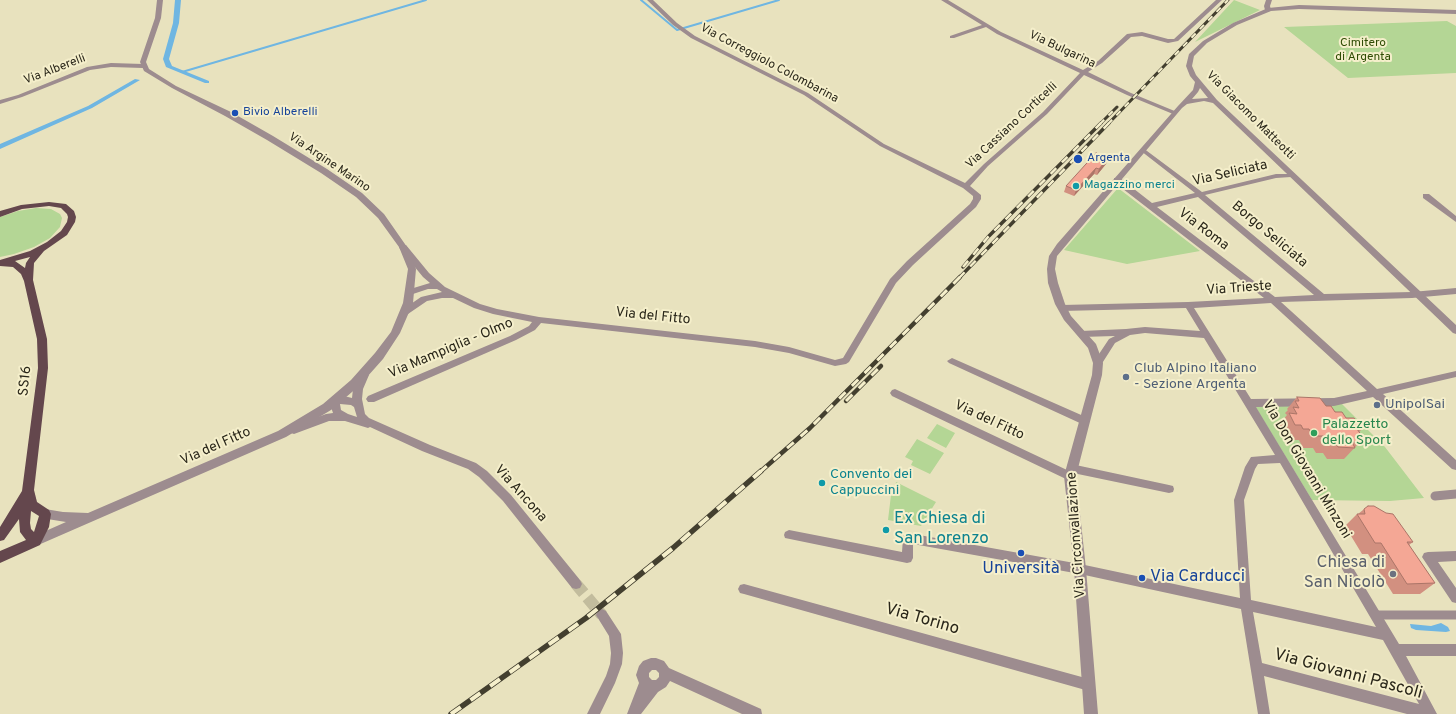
<!DOCTYPE html>
<html>
<head>
<meta charset="utf-8">
<style>
  body { margin:0 }
  canvas { display:block; background:#e8e2be }
</style>
</head>
<body>
<canvas width="1456" height="714"></canvas>
<script>
const ctx = document.querySelector('canvas').getContext('2d');
ctx.lineJoin = 'round';
function fill(path, color) { ctx.fillStyle = color; ctx.fill(path, 'evenodd'); }
const toPath = rows => new Path2D(rows.map(r => 'M' + r).join(''));
function strokePath(path, color, width, dash) { ctx.strokeStyle = color; ctx.lineWidth = width; ctx.lineCap = dash ? 'butt' : 'round'; ctx.setLineDash(dash || []); ctx.stroke(path); }
function label(font, color, halo, rows, align = 'center') {
  ctx.font = font + ' Overpass,sans-serif'; ctx.lineWidth = 4; ctx.setLineDash([]); ctx.textBaseline = 'middle'; ctx.strokeStyle = halo; ctx.fillStyle = color; for (const [text, x, y, turn = 0] of rows) {
    ctx.save(); ctx.translate(x, y); ctx.rotate((+turn || 0) * Math.PI / 180); ctx.textAlign = isNaN(turn) ? turn : align; if (halo) ctx.strokeText(text, 0, 0); ctx.fillText(text, 0, 0); ctx.restore();
  }
}
fill(toPath([
  [1234,0,1260,10,1195,42],
  [1447,21,1456,26,1456,73,1348,78,1284,27],
  [1118,188,1200,251,1127,264,1064,250],
  [36,208,51,209,60,214,62,218,60,227,50,238,34,247,14,254,0,257,0,217,18,211],
  [1341,403,1385,447,1424,498,1390,501,1312,500,1255,406],
  [937,424,955,433,946,448,927,438],
  [917,439,944,453,930,474,911,465,913,461,905,457],
  [896,482,936,502,921,526,888,520,891,495,894,496]
]), '#b4d695');
fill(toPath([
  [1441,623,1448,627,1450,631,1446,632,1416,630,1411,628,1410,624,1431,626]
]), '#6fb6e2');
strokePath(toPath([
  [641,0,677,30,779,0],
  [182,72,426,0]
]), '#6fb6e2', 2);
fill(toPath([
  [175,0,181,0,179,23,169,59,172,66,209,81,209,83,205,83,166,67,163,59,173,23,175,0],
  [135,79,140,80,92,108,0,149,0,144,88,106,135,79]
]), '#6fb6e2');
strokePath(toPath([
  [576,584,602,615]
]), '#c2bc9d', 12, [12, 5.5]);
strokePath(toPath([
  [1435,496,1456,494],
  [1376,615,1456,615]
]), '#9d8c8f', 9);
fill(toPath([
  [647,0,653,0,677,23,695,36,808,93,884,144,965,183,984,164,1043,112,1080,73,997,34,986,27,954,38,950,38,950,36,982,25,941,0,948,0,1001,32,1083,70,1098,61,1127,34,1142,32,1168,39,1174,39,1216,0,1222,0,1178,41,1168,43,1142,36,1131,37,1102,63,1088,72,1131,93,1177,112,1177,114,1173,114,1127,95,1084,75,1047,114,988,166,970,186,981,195,981,199,976,207,913,265,896,283,849,362,846,364,835,366,789,353,755,347,541,323,535,330,516,340,374,402,368,402,366,399,368,396,510,336,529,326,532,322,493,314,474,308,453,298,442,298,427,301,408,314,402,314,401,312,402,310,421,297,442,292,437,289,428,289,410,295,407,294,406,292,407,290,430,283,423,277,400,249,399,247,400,245,406,245,429,273,445,287,480,304,497,309,539,317,755,341,789,347,835,360,843,358,890,279,907,261,970,204,973,199,973,196,963,188,880,146,804,95,691,38,673,25,647,0],
  [1266,0,1272,0,1270,6,1271,10,1268,12,1265,10,1264,6,1266,0],
  [111,63,143,64,146,66,143,68,111,67,90,70,22,97,0,104,0,100,18,95,87,67,111,63],
  [1143,148,1202,192,1276,174,1293,174,1295,175,1291,177,1276,178,1205,195,1324,294,1412,292,1456,288,1456,294,1412,298,1281,302,1377,389,1456,371,1456,377,1383,394,1456,460,1456,470,1452,469,1373,397,1334,406,1256,407,1399,644,1456,644,1456,656,1406,656,1437,714,1407,714,1264,676,1270,714,1258,714,1241,609,1080,574,913,544,913,558,911,562,907,563,785,538,784,535,785,532,789,530,902,552,903,538,904,535,908,533,1080,564,1240,598,1234,500,1245,467,1251,457,1275,455,1204,338,1145,333,1130,335,1115,343,1101,365,1098,366,1093,363,1109,339,1115,336,1081,337,1077,334,1081,331,1126,329,1145,327,1200,331,1186,308,1062,311,1058,308,1062,305,1188,302,1264,298,1114,182,1114,178,1120,178,1152,203,1195,193,1141,151,1140,150,1143,148],
  [1198,197,1314,295,1275,297,1157,207,1198,197],
  [1271,303,1367,391,1334,398,1251,399,1194,308,1271,303],
  [1280,463,1376,627,1251,600,1244,500,1255,469,1258,464,1280,463],
  [1253,612,1383,640,1419,704,1262,663,1253,612],
  [1423,194,1429,194,1456,216,1456,222,1423,198,1423,194],
  [952,358,1088,418,1090,421,1088,424,1085,425,1082,424,949,363,947,361,952,358],
  [364,372,367,373,369,375,363,389,362,399,365,414,369,418,430,445,476,463,487,471,511,495,580,580,582,584,580,588,576,589,572,588,503,501,479,477,468,469,422,451,370,427,368,428,345,421,329,421,294,434,291,433,289,430,291,427,326,414,333,413,329,401,331,398,344,396,352,398,353,389,359,375,361,373,364,372],
  [340,404,351,405,354,407,357,417,348,414,341,410,340,404],
  [895,389,1067,470,1067,465,1071,464,1169,485,1173,486,1174,489,1173,492,1169,493,1073,473,1075,476,1074,479,1070,480,1066,479,892,396,890,393,892,390,895,389],
  [1456,551,1456,561,1438,562,1456,588,1456,603,1452,602,1422,557,1424,553,1428,552,1456,551],
  [744,584,1089,679,1093,681,1095,685,1093,689,1089,691,744,594,740,593,738,589,740,585,744,584],
  [602,609,606,611,621,634,623,653,622,664,615,683,600,714,587,714,606,676,610,664,611,653,609,636,596,615,598,611,602,609],
  [651,658,656,658,664,661,669,668,761,709,762,714,742,714,670,681,666,687,658,692,641,714,627,714,639,683,636,675,639,666,643,661,651,658],
  [652,670,656,670,659,673,659,677,656,680,652,680,649,677,649,673,652,670]
]), '#9d8c8f');
fill(toPath([
  [157,0,163,0,161,18,146,62,149,69,176,86,231,112,273,136,327,169,362,193,384,214,407,247,416,269,413,303,400,333,383,359,359,386,331,410,286,437,36,546,32,545,30,541,32,537,66,522,41,518,39,514,41,510,45,509,63,512,88,513,278,431,323,404,351,380,375,353,391,332,403,303,408,269,399,247,378,218,356,197,321,173,267,140,225,116,172,88,144,71,140,62,155,18,157,0],
  [1299,5,1456,10,1456,14,1299,9,1271,11,1237,25,1207,43,1194,56,1192,66,1196,75,1217,100,1456,325,1456,334,1453,333,1213,103,1204,101,1187,104,1182,108,1057,256,1055,269,1058,283,1065,304,1071,316,1096,344,1103,363,1102,375,1076,476,1086,569,1098,714,1084,714,1074,569,1064,476,1092,375,1093,363,1088,348,1064,320,1055,304,1048,283,1047,269,1049,256,1057,244,1178,106,1193,90,1195,82,1190,76,1186,66,1189,54,1203,41,1233,23,1268,8,1299,5],
  [1200,88,1208,98,1192,99,1198,92,1200,88]
]), '#9d8c8f');
fill(toPath([
  [49,202,66,204,74,211,76,217,75,222,67,235,44,251,34,263,33,280,47,339,48,368,34,490,37,502,49,510,51,514,49,527,40,545,0,563,0,551,26,540,20,532,19,519,4,540,0,541,0,527,22,491,38,368,37,339,24,281,21,274,13,267,0,266,0,260,30,251,47,242,61,231,67,222,68,217,67,214,61,208,49,206,22,209,0,217,0,211,21,205,49,202],
  [30,257,26,263,25,268,15,261,30,257],
  [31,511,39,516,34,532,31,529,30,523,31,511]
]), '#64474d');
const railFar3 = toPath([
  [1100,124,1117,107],
  [1108,124,1228,0]
]);
const railFar2 = toPath([
  [963,267,988,237,1101,123],
  [959,278,1109,123]
]);
const railFar1 = toPath([
  [846,401,881,366],
  [760,472,810,428,960,277]
]);
const rail = toPath([
  [451,714,586,618,673,548,761,471]
]);
strokePath(railFar3, '#433f2f', 3);
strokePath(railFar2, '#433f2f', 3.5);
strokePath(railFar1, '#433f2f', 4.5);
strokePath(rail, '#433f2f', 5.5);
strokePath(railFar3, '#f5efcb', 2, [6]);
strokePath(railFar2, '#f5efcb', 2.5, [8]);
strokePath(railFar1, '#f5efcb', 3, [9]);
strokePath(rail, '#f5efcb', 4, [12]);
fill(toPath([
  [1108,158,1106,164,1097,175,1094,174,1074,196,1064,192,1066,186],
  [1297,397,1326,406,1346,418,1362,429,1359,432,1362,436,1359,440,1360,442,1344,459,1327,459,1323,453,1316,453,1313,448,1303,448,1299,440,1293,440,1291,437,1285,437,1279,425,1287,415,1285,413,1288,410,1287,409],
  [1368,506,1413,542,1409,545,1435,583,1420,594,1393,594,1368,554,1362,554,1345,526,1357,514,1358,514]
]), '#d29080');
fill(toPath([
  [1108,158,1106,164,1097,175,1099,169],
  [1096,168,1094,174,1074,196,1076,190]
]), '#ab7568');
const building = toPath([
  [1096,153,1108,158,1099,169,1096,168,1076,190,1066,186,1096,153],
  [1297,397,1320,398,1326,406,1331,406,1335,412,1342,412,1346,418,1354,418,1362,429,1357,429,1362,436,1356,436,1360,442,1352,442,1355,448,1338,447,1334,441,1327,441,1324,436,1313,436,1309,429,1303,429,1301,425,1295,425,1289,413,1297,414,1293,407,1299,408,1295,401,1299,401,1297,397],
  [1368,506,1374,506,1386,513,1393,514,1413,542,1407,542,1435,583,1407,584,1381,543,1375,543,1357,514,1365,514,1364,509,1368,506]
]);
fill(building, '#f4a795');
strokePath(building, '#ab7568', 1);
for (const [x, y, r, color] of [
  [235,113,4,"#1a4fb4"],
  [1078,159,5,"#1a4fb4"],
  [1076,186,4,"#0f9aa8"],
  [1126,377,4,"#5c6f8a"],
  [1377,405,4,"#5c6f8a"],
  [1314,433,4,"#2e9e5b"],
  [822,483,4,"#0f9aa8"],
  [886,530,4,"#0f9aa8"],
  [1021,553,4,"#1a4fb4"],
  [1393,574,4,"#6b7280"],
  [1142,578,4,"#1a4fb4"]
]) { const dot = new Path2D(); dot.arc(x, y, r, 0, 2 * Math.PI); ctx.fillStyle = color; ctx.fill(dot); strokePath(dot, '#f5efcb', 1.5); }
label('12px', '#2f4c04', '#f5efcb', [
  ["Cimitero",1363,44],
  ["di Argenta",1363,58]
]);
label('12px', '#292619', '#f5efcb', [
  ["Via Bulgarina",1062,50,25],
  ["Via Correggiolo Colombarina",769,64,28],
  ["Via Alberelli",55,70,-21],
  ["Via Giacomo Matteotti",1250,116,45],
  ["Via Cassiano Corticelli",1012,126,-43],
  ["Via Argine Marino",329,163,34]
]);
label('12px', '#164399', '#f5efcb', [
  ["Bivio Alberelli",243,113],
  ["Argenta",1087,159]
], 'left');
label('12px', '#0d838f', '#f5efcb', [
  ["Magazzino merci",1084,186]
], 'left');
label('14px', '#292619', '#f5efcb', [
  ["Via Seliciata",1230,174,-13],
  ["Via Roma",1203,230,37],
  ["Borgo Seliciata",1269,235,40],
  ["Via Trieste",1239,289,-4],
  ["Via del Fitto",653,317,6],
  ["Via Mampiglia - Olmo",451,349,-23],
  ["SS16",26,381,-84],
  ["Via del Fitto",989,421,25],
  ["Via del Fitto",216,447,-24],
  ["Via Don Giovanni Minzoni",1306,470,59],
  ["Via Ancona",520,494,48],
  ["Via Circonvallazione",1077,535,-94]
]);
label('14px', '#4e5e75', '#f5efcb', [
  ["Club Alpino Italiano",1134,369],
  ["- Sezione Argenta",1134,385],
  ["UnipolSai",1385,405]
], 'left');
label('14px', '#27864d', '#f5efcb', [
  ["Palazzetto",1322,425],
  ["dello Sport",1322,441]
], 'left');
label('14px', '#0d838f', '#f5efcb', [
  ["Convento dei",830,475],
  ["Cappuccini",830,491]
], 'left');
label('17px', '#0d838f', '#f5efcb', [
  ["Ex Chiesa di",894,520],
  ["San Lorenzo",894,540]
], 'left');
label('17px', '#5b616d', '#f5efcb', [
  ["Chiesa di",1385,564],
  ["San Nicolò",1385,584]
], 'right');
label('17px', '#164399', '#f5efcb', [
  ["Università",1021,570],
  ["Via Carducci",1150,578,"left"]
]);
label('17px', '#292619', '#f5efcb', [
  ["Via Torino",922,620,16],
  ["Via Giovanni Pascoli",1348,675,15]
]);
</script>
</body>
</html>
